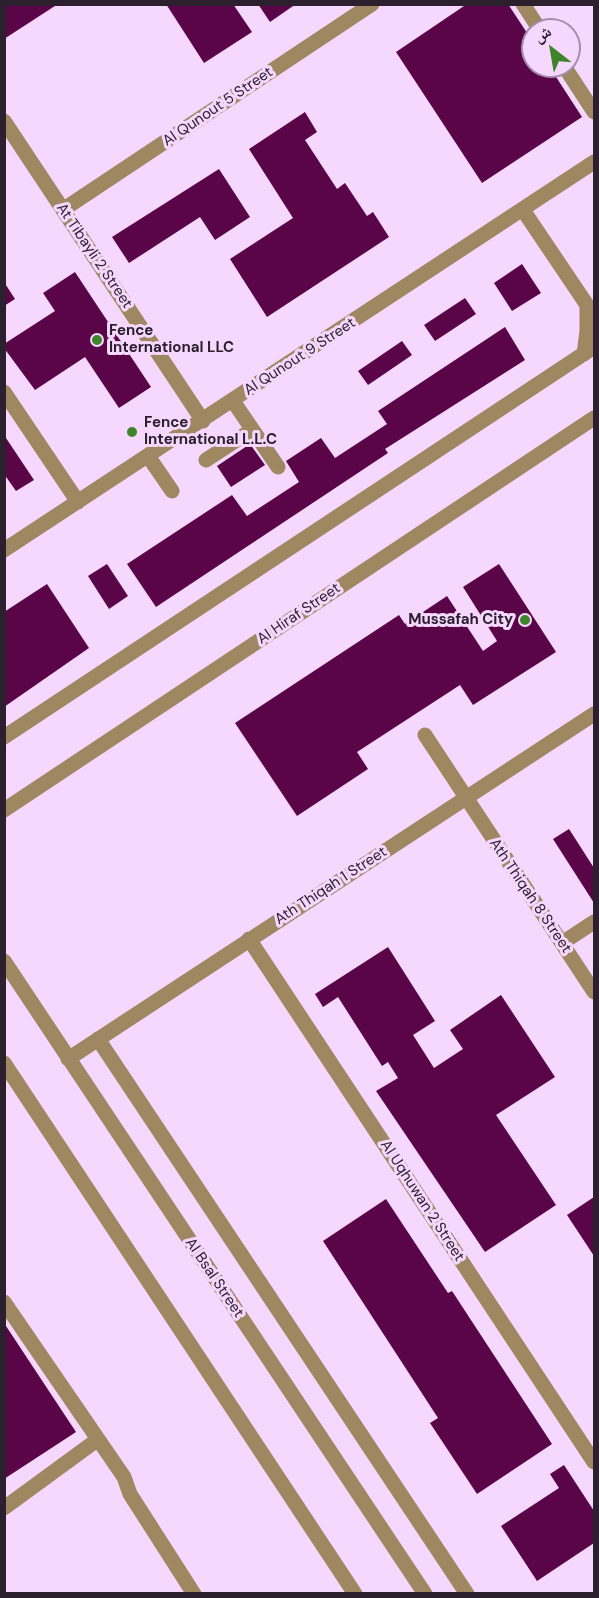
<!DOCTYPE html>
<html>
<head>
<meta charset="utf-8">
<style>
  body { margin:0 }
  #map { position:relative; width:599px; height:1598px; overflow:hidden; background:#f6d7fe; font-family:"DM Sans","Noto Naskh Arabic",sans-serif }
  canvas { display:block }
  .frame { position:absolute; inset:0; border:6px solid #2c202e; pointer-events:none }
  .north { position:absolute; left:521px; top:18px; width:60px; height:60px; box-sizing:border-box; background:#f6d7fe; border:2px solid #a58eab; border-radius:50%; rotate:329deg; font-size:16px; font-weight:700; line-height:24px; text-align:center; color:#2c202e }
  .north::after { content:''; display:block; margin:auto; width:21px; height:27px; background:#3d842a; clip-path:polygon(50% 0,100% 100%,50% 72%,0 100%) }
</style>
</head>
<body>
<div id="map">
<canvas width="599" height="1598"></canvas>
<div class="frame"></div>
<div class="north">ش</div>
</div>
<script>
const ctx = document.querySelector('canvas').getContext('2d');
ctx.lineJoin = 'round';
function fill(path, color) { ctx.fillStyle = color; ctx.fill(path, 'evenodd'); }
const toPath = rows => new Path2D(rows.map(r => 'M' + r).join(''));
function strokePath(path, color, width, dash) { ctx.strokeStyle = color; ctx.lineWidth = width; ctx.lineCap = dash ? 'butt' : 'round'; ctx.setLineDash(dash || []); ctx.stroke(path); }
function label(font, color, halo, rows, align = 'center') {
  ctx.font = font + ' "DM Sans",sans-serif'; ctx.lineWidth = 6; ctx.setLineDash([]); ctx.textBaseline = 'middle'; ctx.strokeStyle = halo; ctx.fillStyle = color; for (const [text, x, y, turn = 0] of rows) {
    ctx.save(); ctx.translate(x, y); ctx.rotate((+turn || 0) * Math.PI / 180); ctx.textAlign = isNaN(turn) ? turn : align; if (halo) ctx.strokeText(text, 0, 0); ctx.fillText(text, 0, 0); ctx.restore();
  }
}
fill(toPath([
  [4,4,58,4,4,39],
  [166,4,233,4,252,32,204,63],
  [258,4,296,4,270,22],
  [467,4,508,4,533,42,533,66,549,66,582,117,482,183,396,52],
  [305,112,317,132,305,140,337,189,345,183,367,216,373,212,389,237,267,317,230,259,293,218,249,149],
  [219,169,250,217,215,240,200,217,129,263,112,237],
  [522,264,541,293,512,311,494,283],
  [75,272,151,387,119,408,85,357,35,390,4,348,4,344,55,311,43,293],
  [4,282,15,299,4,306],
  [465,298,476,314,435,341,424,325],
  [505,327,525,360,385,449,388,453,156,607,127,564,232,495,247,516,299,482,286,461,321,438,335,458,387,424,378,411],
  [402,341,412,355,368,385,358,371],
  [4,435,34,480,16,491,4,474],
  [250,444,265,465,231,487,217,466],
  [107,564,128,596,109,609,88,576],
  [499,564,556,652,473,705,460,685,357,752,368,769,297,816,235,723,399,615,405,624,447,596,483,651,497,641,463,587],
  [47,584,89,648,4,707,4,612],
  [569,829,594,868,594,903,553,839],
  [388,947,435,1021,413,1035,434,1068,463,1049,450,1030,501,995,555,1077,496,1115,556,1205,485,1252,376,1091,398,1078,388,1062,382,1066,338,997,323,1007,315,994],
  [594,1197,594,1256,567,1215],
  [386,1199,448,1293,452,1291,552,1444,477,1494,430,1423,438,1418,323,1241],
  [4,1323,76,1432,4,1479],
  [564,1465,594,1511,594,1543,537,1581,501,1526,559,1488,550,1474]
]), '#590547');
strokePath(toPath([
  [523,4,540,30],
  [564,66,594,112],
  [4,121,203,421],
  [64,209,372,4],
  [523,210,587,305,587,331,584,354],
  [4,392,78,502],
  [233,401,278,467],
  [148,456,172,491],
  [206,460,252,430],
  [4,550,594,162],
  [425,735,594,992],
  [4,737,594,347],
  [4,810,594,418],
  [249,939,594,1462],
  [562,943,594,922],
  [4,961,425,1594],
  [98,1039,467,1594],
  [68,1059,594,714],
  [4,1063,355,1594],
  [4,1302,124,1477,130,1494,194,1594],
  [4,1508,97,1440]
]), '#9e8761', 15);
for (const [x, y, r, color] of [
  [97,340,6,"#3d842a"],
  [132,432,6,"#3d842a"],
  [525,620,6,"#3d842a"]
]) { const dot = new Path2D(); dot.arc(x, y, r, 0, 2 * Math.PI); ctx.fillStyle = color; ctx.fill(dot); strokePath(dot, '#f6d7fe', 2); }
label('15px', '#2c202e', '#f6d7fe', [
  ["Al Qunout 5 Street",218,107,-34],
  ["At Tibayli 2 Street",94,256,56],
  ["Al Qunout 9 Street",300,357,-33],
  ["Al Hiraf Street",299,614,-34],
  ["Ath Thiqah 1 Street",331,886,-33],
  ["Ath Thiqah 8 Street",530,896,56],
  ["Al Uqhuwan 2 Street",422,1201,57],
  ["Al Bsal Street",214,1278,56]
]);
label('bold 15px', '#2c202e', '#f6d7fe', [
  ["Fence",109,331],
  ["International LLC",109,348],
  ["Fence",144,423],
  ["International L.L.C",144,440],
  ["Mussafah City",513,620,"right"]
], 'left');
</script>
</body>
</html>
